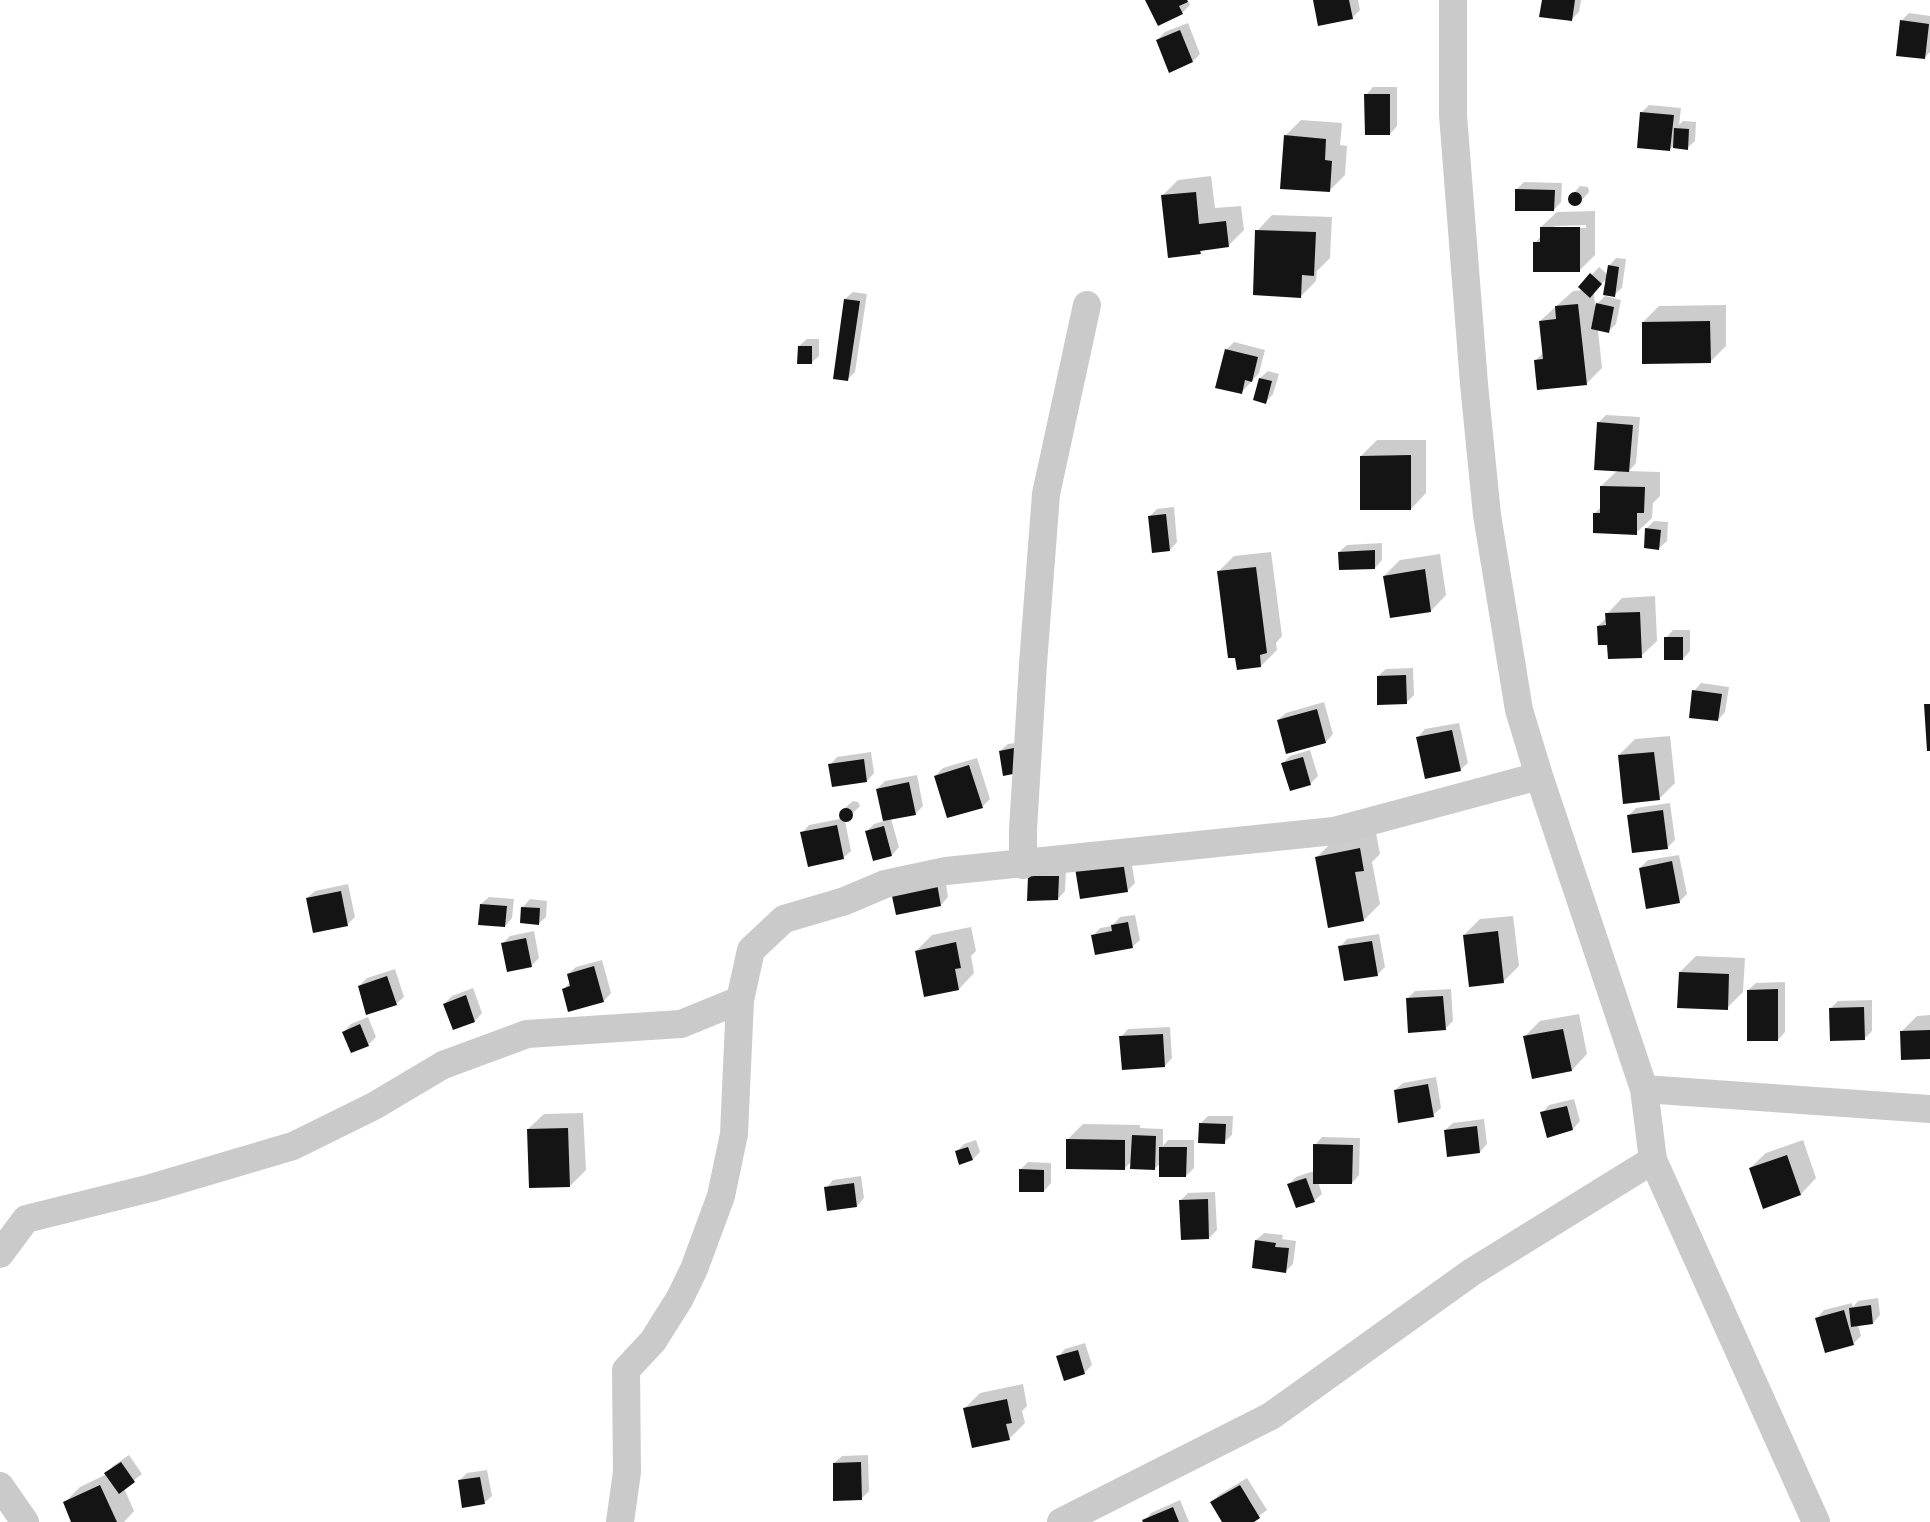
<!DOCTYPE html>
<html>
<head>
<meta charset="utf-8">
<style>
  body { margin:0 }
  canvas { display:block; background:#fff }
</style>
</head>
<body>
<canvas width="1930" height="1522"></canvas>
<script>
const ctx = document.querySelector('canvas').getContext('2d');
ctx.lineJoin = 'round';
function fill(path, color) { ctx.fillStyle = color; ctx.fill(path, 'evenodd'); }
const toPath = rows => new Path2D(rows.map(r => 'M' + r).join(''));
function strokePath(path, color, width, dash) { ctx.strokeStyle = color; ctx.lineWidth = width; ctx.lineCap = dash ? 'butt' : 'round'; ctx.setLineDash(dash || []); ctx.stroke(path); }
fill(toPath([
  [1147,0,1188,0,1190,5,1182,13],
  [1314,0,1358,0,1360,10,1352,18],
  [1543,0,1581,0,1579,12,1571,20],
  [1909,13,1930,16,1930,52,1925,57,1902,20],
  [1188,23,1200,54,1193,61,1157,40,1165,32],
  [1373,87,1397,87,1397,126,1390,134,1366,95],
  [1649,105,1681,108,1679,125,1683,121,1696,122,1695,141,1687,148,1672,147,1669,150,1641,113],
  [1301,120,1342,123,1340,145,1347,146,1345,175,1330,190,1285,136],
  [1211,176,1215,208,1241,206,1244,230,1228,246,1204,249,1200,253,1162,196,1178,180],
  [1524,182,1562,183,1561,202,1554,210,1516,190],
  [1580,186,1588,187,1589,192,1578,204,1573,205,1570,201,1573,194],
  [1595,211,1595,255,1579,271,1535,243,1541,236,1541,227,1557,212],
  [1586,225,1586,228,1553,228,1555,226],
  [1272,215,1332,217,1330,258,1317,271,1316,281,1301,296,1257,231],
  [1616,258,1626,259,1622,288,1614,295,1607,278,1594,292,1595,306,1605,296,1621,300,1616,324,1608,332,1598,330,1602,368,1586,384,1536,360,1543,353,1540,321,1573,291,1583,290,1580,287,1599,267,1607,274,1609,266],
  [853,292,867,294,855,372,848,379,845,299],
  [1726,305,1726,346,1710,362,1643,322,1659,306],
  [807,339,819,339,819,356,811,363,799,346],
  [1234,342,1265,350,1259,373,1241,393,1226,350],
  [1268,371,1279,374,1273,394,1266,402,1260,378],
  [1606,415,1640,417,1636,463,1629,471,1660,472,1660,496,1653,503,1652,518,1636,533,1595,513,1601,507,1601,486,1618,470,1598,423],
  [1377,440,1426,440,1426,493,1411,509,1361,456],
  [1174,507,1177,542,1170,550,1149,517,1157,509],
  [1654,521,1668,522,1667,541,1659,548,1646,529],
  [1382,543,1382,560,1375,568,1339,552,1347,545],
  [1271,552,1282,636,1276,643,1277,650,1261,666,1218,572,1234,556],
  [1440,554,1446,595,1431,611,1384,576,1400,560],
  [1655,596,1657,641,1641,656,1608,644,1598,626,1607,617,1607,614,1622,598],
  [1673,630,1690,630,1690,651,1683,659,1666,638],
  [1413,668,1414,695,1406,703,1378,676,1386,669],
  [1701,683,1729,687,1725,712,1718,720,1694,691],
  [1324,702,1333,734,1326,742,1287,753,1278,720,1286,713],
  [1459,723,1468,763,1460,770,1418,737,1425,729],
  [1670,736,1675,783,1659,799,1619,755,1635,739],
  [1022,742,1026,765,1000,751,1008,744],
  [1310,750,1318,776,1310,784,1282,764,1290,756],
  [871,752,874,773,867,781,830,765,837,757],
  [977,758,990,799,982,807,935,776,943,768],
  [917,775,923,806,915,814,891,819,899,847,892,855,866,832,874,824,884,821,877,789,885,781],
  [853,801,858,802,860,806,845,821,851,851,843,858,802,833,809,825,840,819,840,812],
  [1670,803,1675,840,1667,848,1629,815,1636,808],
  [1376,833,1380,854,1372,862,1380,904,1364,920,1329,927,1316,858,1332,842],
  [1130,854,1135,883,1127,891,1076,868],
  [1679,855,1687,894,1679,902,1640,868,1648,860],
  [1037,869,1066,869,1065,891,1058,899,1029,877],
  [944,871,948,897,941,905,897,913],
  [348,884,355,917,347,925,307,898,315,891],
  [489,897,514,899,512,918,505,926,481,904],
  [530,899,547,901,546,917,538,924,523,907],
  [1135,915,1140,940,1132,947,1093,936,1100,928,1112,926,1120,917],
  [1513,916,1519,966,1503,982,1464,935,1480,919],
  [971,927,976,951,971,956,974,973,959,989,916,951,932,935],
  [534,931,539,958,531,966,502,944,510,936],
  [1379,934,1385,967,1377,975,1340,947,1347,939],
  [1696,956,1745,958,1743,992,1727,1008,1680,972],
  [602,960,611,993,604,1001,563,989,571,982,568,974,576,967],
  [395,969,404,997,396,1004,359,986,367,978],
  [1785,982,1785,1032,1778,1040,1748,990,1756,983],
  [473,988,482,1013,475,1021,453,1028,444,1004,452,996],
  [1451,989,1453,1021,1445,1029,1407,999,1415,991],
  [1872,1000,1872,1031,1865,1038,1830,1009,1838,1001],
  [1579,1014,1587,1054,1572,1070,1524,1037,1540,1021],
  [1930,1015,1930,1057,1901,1032,1917,1016],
  [368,1017,376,1037,368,1045,344,1032,351,1024],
  [1170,1027,1172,1058,1165,1066,1121,1037,1128,1029],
  [1436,1077,1441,1108,1433,1115,1395,1090,1403,1083],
  [1574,1099,1580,1121,1573,1129,1542,1113,1549,1105],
  [583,1113,586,1170,570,1186,528,1129,544,1114],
  [1208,1116,1233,1116,1232,1135,1224,1142,1201,1123],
  [1484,1119,1487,1144,1480,1152,1445,1130,1453,1123],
  [1083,1124,1140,1125,1140,1128,1163,1129,1163,1146,1168,1140,1194,1140,1194,1168,1186,1176,1161,1163,1154,1169,1132,1161,1124,1169,1067,1140],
  [1322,1137,1360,1138,1359,1175,1352,1183,1318,1182,1322,1194,1314,1201,1289,1184,1296,1177,1314,1171,1315,1145],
  [976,1140,980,1152,973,1159,956,1152,964,1144],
  [1803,1140,1816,1178,1801,1194,1750,1168,1766,1153],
  [1028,1162,1051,1163,1051,1183,1044,1191,1020,1170],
  [861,1176,864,1198,857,1206,826,1188,833,1180],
  [1215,1192,1217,1230,1209,1238,1180,1201,1188,1193],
  [1264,1233,1283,1235,1282,1239,1296,1241,1293,1264,1285,1272,1256,1240],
  [1878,1298,1880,1315,1873,1323,1858,1325,1861,1336,1853,1344,1817,1318,1824,1310,1852,1303,1853,1307,1858,1301],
  [1085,1343,1092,1365,1084,1373,1058,1357,1065,1349],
  [1023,1384,1027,1406,1022,1411,1025,1423,1009,1439,964,1409,980,1393],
  [129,1455,142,1474,124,1488,134,1511,124,1522,73,1522,64,1503,80,1487,107,1474,113,1466],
  [868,1455,869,1491,861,1499,834,1463,842,1456],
  [487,1470,492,1496,484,1503,459,1481,467,1473],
  [1247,1478,1267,1510,1251,1522,1223,1522,1211,1502,1219,1495],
  [1180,1500,1189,1522,1144,1522,1151,1513]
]), '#0003');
fill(toPath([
  [1145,0,1187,0,1188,2,1179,6,1183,14,1158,26],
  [1313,0,1349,0,1353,19,1318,26],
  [1542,0,1575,0,1572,21,1539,17],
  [1900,20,1929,24,1925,59,1896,56],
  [1180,30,1193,62,1169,73,1156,40],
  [1364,94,1390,94,1390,135,1365,135],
  [1640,112,1674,115,1670,151,1637,148],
  [1674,128,1689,129,1688,150,1673,148],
  [1284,135,1326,139,1325,160,1332,161,1330,192,1280,189],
  [1515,189,1555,190,1554,211,1515,211],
  [1196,192,1199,224,1226,221,1229,247,1200,251,1201,254,1168,258,1161,195],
  '1568 199a7 7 0 1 1 14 0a7 7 0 1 1-14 0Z',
  [1540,227,1580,227,1580,272,1533,272,1533,242,1540,242],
  [1255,230,1316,232,1314,276,1302,275,1301,298,1253,295],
  [1608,265,1619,267,1615,297,1603,295],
  [1590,273,1602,284,1590,298,1578,287],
  [844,299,860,301,848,381,833,379],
  [1596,303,1614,307,1609,333,1591,329],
  [1578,304,1587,385,1537,390,1534,360,1543,359,1539,321,1556,319,1555,306],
  [1710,321,1711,363,1642,364,1642,322],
  [798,346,812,346,812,364,797,364],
  [1225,349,1258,357,1252,382,1245,380,1242,394,1215,388],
  [1259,378,1272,381,1266,404,1253,400],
  [1597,422,1633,425,1629,472,1594,470],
  [1411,455,1411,510,1360,510,1360,456],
  [1600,486,1645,487,1644,513,1637,513,1637,535,1593,533,1593,513,1600,513],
  [1166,514,1170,551,1152,553,1148,516],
  [1645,528,1661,530,1659,550,1644,548],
  [1375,550,1375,569,1339,570,1338,552],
  [1256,567,1267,653,1260,655,1261,667,1237,670,1235,658,1228,658,1217,571],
  [1425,569,1431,612,1390,618,1383,576],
  [1640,612,1642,658,1608,659,1607,645,1598,645,1597,626,1606,625,1605,613],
  [1664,637,1683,637,1683,660,1664,660],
  [1406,675,1407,704,1377,705,1377,676],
  [1692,690,1722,694,1718,721,1689,718],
  [1924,704,1930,704,1930,751,1927,751],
  [1317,709,1326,743,1286,754,1277,720],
  [1452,730,1461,771,1425,779,1416,737],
  [1014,748,1018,773,1003,776,999,751],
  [1654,752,1660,800,1623,804,1618,755],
  [1303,757,1311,785,1290,791,1281,763],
  [864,759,867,782,832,787,828,764],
  [969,765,983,808,947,818,934,776],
  [909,782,916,815,883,821,876,789],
  '839 815a7 7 0 1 1 14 0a7 7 0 1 1-14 0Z',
  [1663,810,1668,849,1632,853,1627,815],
  [837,825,844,859,808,867,800,832],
  [884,826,892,856,873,861,865,831],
  [1360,848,1364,871,1355,872,1364,921,1328,928,1315,857],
  [1123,861,1128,892,1080,899,1075,868],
  [1672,861,1680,903,1646,909,1639,868],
  [1028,876,1059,876,1058,900,1027,901],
  [936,878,941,906,896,915,890,887],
  [341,891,348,926,313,933,306,898],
  [480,904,507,906,505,927,478,925],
  [521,907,540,908,539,925,520,923],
  [1128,922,1133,948,1095,955,1091,935,1112,931,1111,925],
  [1498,931,1504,983,1469,987,1463,935],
  [526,938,532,967,507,972,501,943],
  [1372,941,1378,976,1344,981,1338,946],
  [956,942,961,968,955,969,959,990,924,997,915,951],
  [594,966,604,1002,568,1012,562,989,570,986,567,974],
  [1679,972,1729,974,1728,1010,1677,1008],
  [387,976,397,1005,366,1015,358,986],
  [1778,989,1778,1041,1747,1041,1747,990],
  [466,995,475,1022,453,1030,443,1004],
  [1443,996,1446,1030,1408,1033,1406,998],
  [1864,1007,1865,1040,1830,1041,1829,1008],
  [360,1024,369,1046,351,1053,342,1032],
  [1563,1029,1572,1071,1532,1079,1523,1036],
  [1930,1030,1930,1059,1901,1060,1900,1031],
  [1163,1034,1165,1067,1122,1070,1119,1036],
  [1428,1084,1434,1117,1398,1123,1394,1090],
  [1567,1106,1573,1130,1547,1138,1540,1112],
  [1199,1123,1226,1124,1225,1144,1198,1143],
  [1477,1126,1480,1153,1447,1157,1444,1130],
  [568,1128,570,1187,529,1188,527,1129],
  [1132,1135,1156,1136,1155,1170,1130,1169],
  [1066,1139,1125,1140,1125,1170,1066,1169],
  [1313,1144,1353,1145,1352,1184,1313,1184],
  [968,1147,973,1160,959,1165,955,1151],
  [1159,1147,1187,1147,1186,1177,1159,1177],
  [1787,1155,1801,1195,1763,1209,1749,1168],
  [1019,1169,1044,1170,1044,1192,1019,1192],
  [1306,1178,1315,1202,1296,1208,1287,1184],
  [854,1183,857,1207,827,1211,824,1187],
  [1208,1199,1209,1239,1181,1240,1179,1200],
  [1255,1240,1276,1243,1275,1247,1289,1248,1286,1273,1252,1268],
  [1871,1305,1873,1324,1851,1327,1849,1308],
  [1844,1310,1854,1345,1825,1353,1815,1318],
  [1078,1350,1085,1374,1064,1381,1056,1356],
  [1007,1399,1012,1423,1006,1424,1010,1440,972,1448,963,1408],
  [121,1462,135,1482,119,1494,104,1473],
  [861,1462,862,1500,833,1501,833,1463],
  [480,1477,485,1504,462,1508,458,1480],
  [100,1485,117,1522,71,1522,63,1502],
  [1240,1485,1260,1518,1254,1522,1222,1522,1210,1502],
  [1173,1507,1179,1522,1143,1522,1142,1520]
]), '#141414');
strokePath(toPath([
  [1453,0,1453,115,1474,384,1487,515,1519,710,1539,776,1644,1089,1653,1160,1816,1522],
  [1023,865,1023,830,1033,664,1046,494,1087,305],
  [1644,1089,1930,1109],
  [0,1254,26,1219,151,1188,293,1146,374,1106,443,1065,527,1034,681,1024,740,1000,751,950,784,919,845,901,885,884,946,871,1334,831,1539,776],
  [0,1486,25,1522],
  [620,1522,627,1472,626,1370,653,1341,680,1298,694,1269,721,1196,734,1134,740,1000],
  [1061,1522,1271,1416,1472,1272,1653,1160]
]), '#cacaca', 28);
</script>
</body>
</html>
